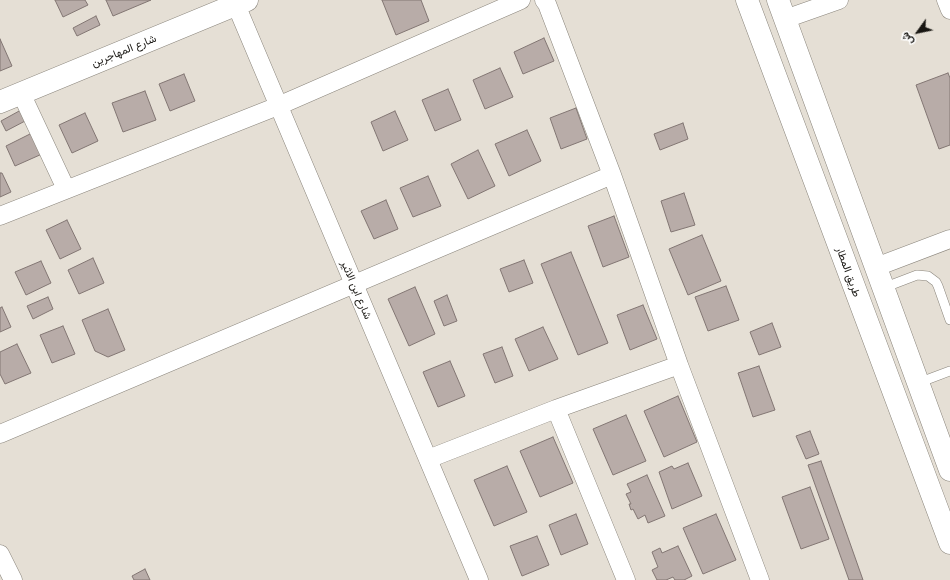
<!DOCTYPE html>
<html>
<head>
<meta charset="utf-8">
<style>
  body { margin:0 }
  #map { position:relative; width:950px; height:580px; overflow:hidden; background:#e5dfd5; font-family:"Fira Sans",Vazirmatn,sans-serif }
  canvas { display:block }
  .north { position:absolute; left:898px; top:12px; width:40px; height:40px; -webkit-text-stroke:3px #fff; paint-order:stroke; rotate:237deg; font-size:11px; font-weight:700; line-height:16px; text-align:center; color:#181612 }
  .north::after { content:''; display:block; margin:auto; width:14px; height:18px; background:#181612; clip-path:polygon(50% 0,100% 100%,50% 72%,0 100%) }
</style>
</head>
<body>
<div id="map">
<canvas width="950" height="580"></canvas>
<div class="north">ش</div>
</div>
<script>
const ctx = document.querySelector('canvas').getContext('2d');
ctx.lineJoin = 'round';
function fill(path, color) { ctx.fillStyle = color; ctx.fill(path, 'evenodd'); }
const toPath = rows => new Path2D(rows.map(r => 'M' + r).join(''));
function strokePath(path, color, width, dash) { ctx.strokeStyle = color; ctx.lineWidth = width; ctx.lineCap = dash ? 'butt' : 'round'; ctx.setLineDash(dash || []); ctx.stroke(path); }
function label(font, color, halo, rows, align = 'center') {
  ctx.font = font + ' "Fira Sans",Vazirmatn,sans-serif'; ctx.lineWidth = 3; ctx.setLineDash([]); ctx.textBaseline = 'middle'; ctx.strokeStyle = halo; ctx.fillStyle = color; for (const [text, x, y, turn = 0] of rows) {
    ctx.save(); ctx.translate(x, y); ctx.rotate((+turn || 0) * Math.PI / 180); ctx.textAlign = isNaN(turn) ? turn : align; if (halo) ctx.strokeText(text, 0, 0); ctx.fillText(text, 0, 0); ctx.restore();
  }
}
const building = toPath([
  [55,0,85,0,88,5,63,17,55,0],
  [106,0,151,0,113,16,106,0],
  [382,0,421,0,429,21,396,35,382,0],
  [96,16,100,25,77,36,73,28,96,16],
  [544,38,554,61,523,74,514,52,544,38],
  [0,39,12,66,0,71,0,39],
  [500,68,513,97,485,109,473,80,500,68],
  [948,73,950,78,950,145,939,149,916,85,948,73],
  [184,74,195,101,170,111,159,84,184,74],
  [448,89,461,120,435,131,422,100,448,89],
  [145,91,156,120,123,132,112,103,145,91],
  [576,108,587,139,561,149,550,118,576,108],
  [21,110,27,120,6,131,1,121,21,110],
  [395,111,408,140,383,151,371,122,395,111],
  [85,113,98,141,72,153,59,125,85,113],
  [683,123,688,139,660,150,654,134,683,123],
  [527,130,541,161,509,176,495,144,527,130],
  [32,133,42,154,15,166,6,146,32,133],
  [478,150,495,186,468,199,451,164,478,150],
  [0,173,2,173,11,192,0,197,0,173],
  [428,176,441,206,413,217,400,188,428,176],
  [684,193,695,225,671,232,661,201,684,193],
  [386,200,398,229,374,239,361,211,386,200],
  [614,216,629,257,603,267,588,226,614,216],
  [67,220,81,249,60,259,46,230,67,220],
  [702,235,721,281,688,295,669,249,702,235],
  [571,252,608,343,578,355,541,264,571,252],
  [93,258,104,283,79,294,68,270,93,258],
  [524,260,533,283,509,292,500,269,524,260],
  [41,261,51,283,26,295,15,272,41,261],
  [726,286,739,320,708,331,695,297,726,286],
  [415,287,435,334,409,346,388,299,415,287],
  [447,295,457,321,444,326,434,301,447,295],
  [48,297,53,309,33,319,27,306,48,297],
  [643,305,657,339,630,350,617,315,643,305],
  [2,307,11,327,0,332,0,308,2,307],
  [108,309,125,350,108,357,95,351,82,320,108,309],
  [772,323,781,347,759,355,750,332,772,323],
  [63,326,75,354,52,363,40,335,63,326],
  [543,327,558,359,529,371,515,339,543,327],
  [17,344,31,373,5,384,0,374,0,352,17,344],
  [502,347,513,376,495,383,483,354,502,347],
  [450,361,465,396,438,407,423,372,450,361],
  [759,366,775,410,753,417,738,373,759,366],
  [678,396,697,442,664,457,644,411,678,396],
  [626,415,646,461,613,475,593,429,626,415],
  [810,431,819,454,806,459,796,436,810,431],
  [553,437,573,483,540,497,520,451,553,437],
  [821,461,863,580,849,580,808,465,821,461],
  [688,463,702,496,672,509,659,472,672,466,674,469,688,463],
  [507,466,527,512,494,526,474,480,507,466],
  [647,475,665,516,648,523,645,515,638,519,633,509,631,510,629,504,631,504,626,494,631,492,627,484,647,475],
  [810,487,829,539,801,549,782,497,810,487],
  [576,514,588,544,561,555,549,525,576,514],
  [716,514,736,560,703,574,683,528,716,514],
  [537,536,549,565,522,576,510,546,537,536],
  [678,546,692,576,684,580,675,580,673,577,666,580,657,580,652,570,658,567,652,552,660,548,662,553,678,546],
  [145,569,150,580,134,580,132,576,145,569]
]);
fill(building, '#b8aca8');
strokePath(building, '#827673', 1);
const service = toPath([
  [883,288,917,275,928,276,936,282,938,286,950,320],
  [918,383,950,371]
]);
const minor = toPath([
  [234,0,479,580],
  [544,0,547,4,612,175,679,365],
  [946,0,950,10],
  [785,19,839,0],
  [21,93,66,189],
  [0,216,278,106,521,0],
  [876,267,950,239],
  [556,409,626,580],
  [0,434,612,175],
  [428,459,556,409,679,365,760,580],
  [0,554,13,580]
]);
const primary = toPath([
  [0,102,247,0]
]);
const trunk = toPath([
  [747,0,950,543],
  [778,0,950,470]
]);
strokePath(service, '#8a857c', 10);
strokePath(minor, '#8a857c', 19);
strokePath(primary, '#8a857c', 23);
strokePath(trunk, '#8a857c', 23);
strokePath(service, '#fff', 9);
strokePath(minor, '#fff', 18);
strokePath(primary, '#fff', 22);
strokePath(trunk, '#fff', 22);
label('11px', '#181612', '#fff', [
  ["شارع المهاجرين",124,51,-22],
  ["طريق المطار",848,272,70],
  ["شارع ابن الاثير",356,290,67]
]);
</script>
</body>
</html>
